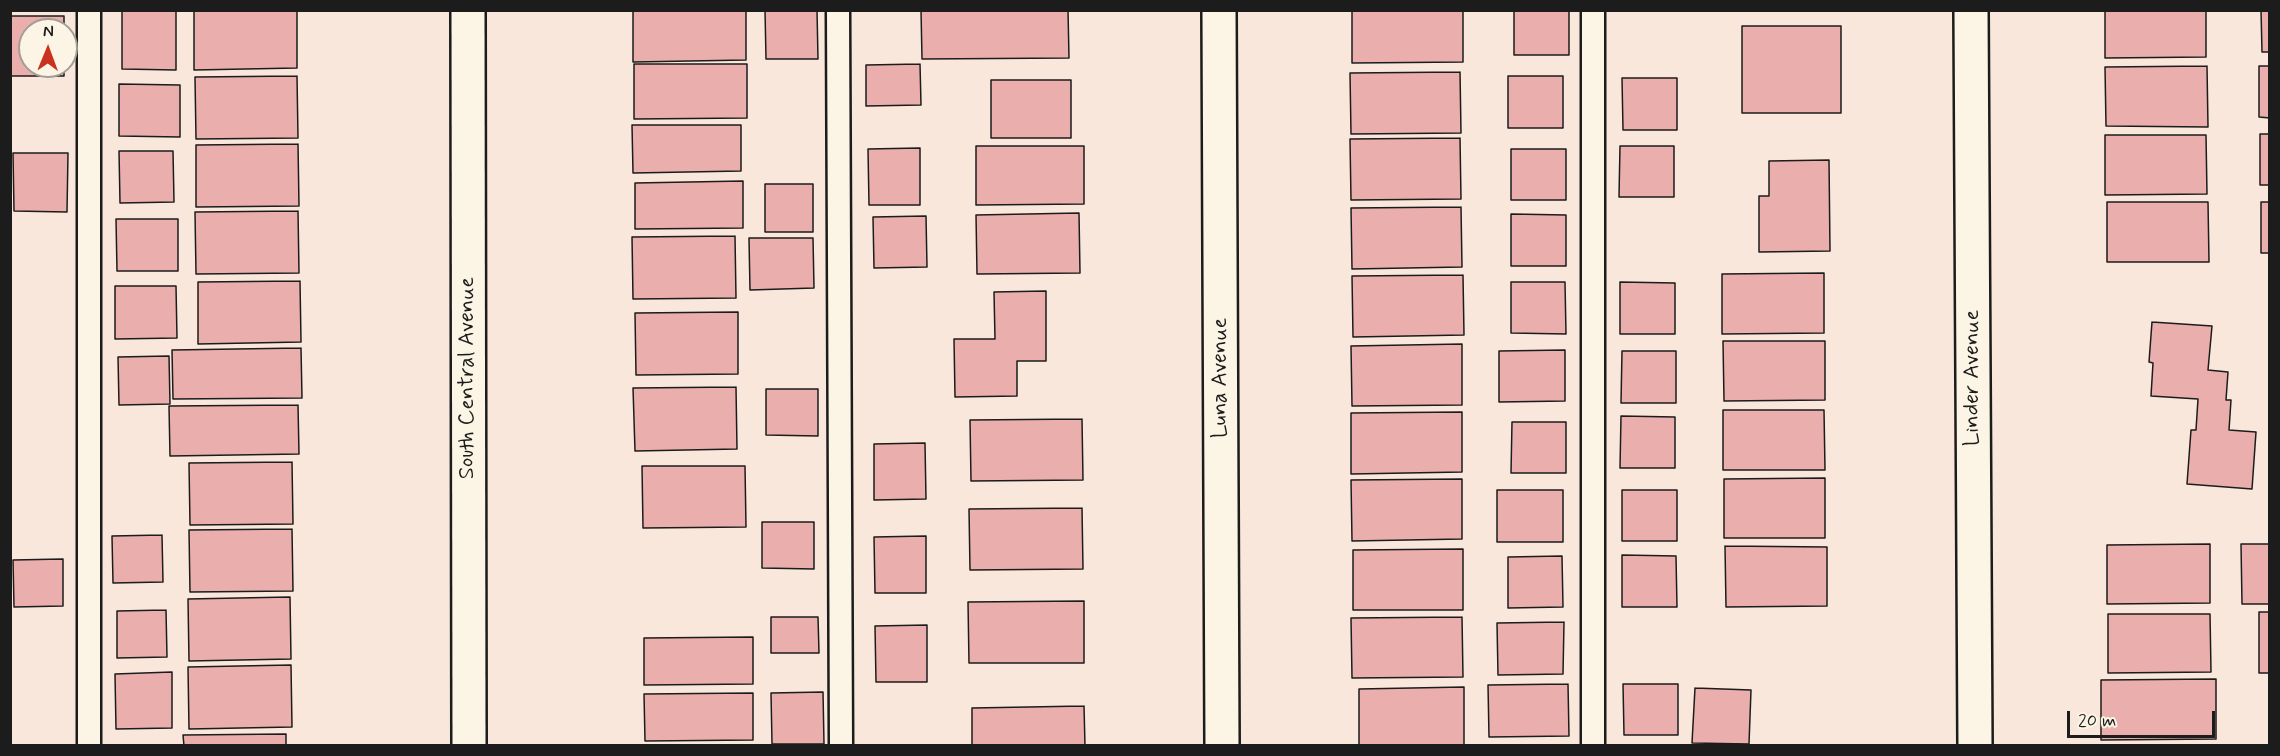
<!DOCTYPE html>
<html>
<head>
<meta charset="utf-8">
<style>
  body { margin:0 }
  #map { position:relative; width:2280px; height:756px; overflow:hidden; background:#f8e7da; font-family:Mynerve,sans-serif }
  canvas { display:block }
  .frame { position:absolute; inset:0; border:12px solid #1c1c1c; pointer-events:none }
  .north { position:absolute; left:18px; top:18px; width:60px; height:60px; box-sizing:border-box; background:#fcf5e5; border:2px solid #a29e95; border-radius:50%; rotate:1deg; font-size:16px; font-weight:700; line-height:24px; text-align:center; color:#1c1c1c }
  .north::after { content:''; display:block; margin:auto; width:21px; height:27px; background:#c8321e; clip-path:polygon(50% 0,100% 100%,50% 72%,0 100%) }
  .scale { position:absolute; left:2067px; top:711px; width:148px; height:27px; box-sizing:border-box; border:3px solid #1c1c1c; border-top:0; padding-left:8px; font-size:18px; line-height:21px; white-space:nowrap; color:#1c1c1c; -webkit-text-stroke:4px #fcf5e5; paint-order:stroke }
</style>
</head>
<body>
<div id="map">
<canvas width="2280" height="756"></canvas>
<div class="frame"></div>
<div class="north">N</div>
<div class="scale">20 m</div>
</div>
<script>
const ctx = document.querySelector('canvas').getContext('2d');
ctx.lineJoin = 'round';
function fill(path, color) { ctx.fillStyle = color; ctx.fill(path, 'evenodd'); }
const toPath = rows => new Path2D(rows.map(r => 'M' + r).join(''));
function strokePath(path, color, width, dash) { ctx.strokeStyle = color; ctx.lineWidth = width; ctx.lineCap = dash ? 'butt' : 'round'; ctx.setLineDash(dash || []); ctx.stroke(path); }
function label(font, color, halo, rows, align = 'center') {
  ctx.font = font + ' Mynerve,sans-serif'; ctx.lineWidth = 4.5; ctx.setLineDash([]); ctx.textBaseline = 'middle'; ctx.strokeStyle = halo; ctx.fillStyle = color; for (const [text, x, y, turn = 0] of rows) {
    ctx.save(); ctx.translate(x, y); ctx.rotate((+turn || 0) * Math.PI / 180); ctx.textAlign = isNaN(turn) ? turn : align; if (halo) ctx.strokeText(text, 0, 0); ctx.fillText(text, 0, 0); ctx.restore();
  }
}
const building = toPath([
  [122,10,176,10,176,70,122,69,122,10],
  [194,10,297,10,297,68,194,70,194,10],
  [633,10,746,10,746,60,633,62,633,10],
  [765,10,817,10,818,59,766,59,765,10],
  [921,10,1068,10,1069,58,922,59,921,10],
  [1352,10,1463,10,1463,62,1352,63,1352,10],
  [1514,10,1569,10,1569,55,1514,55,1514,10],
  [2105,10,2206,10,2206,57,2105,58,2105,10],
  [2261,10,2270,10,2270,52,2262,52,2261,10],
  [10,16,64,16,64,30,30,30,30,66,64,66,64,76,10,76,10,16],
  [1742,26,1841,26,1841,113,1742,113,1742,26],
  [634,64,747,64,747,118,634,119,634,64],
  [920,64,921,105,866,106,866,65,920,64],
  [2207,66,2208,127,2106,126,2105,67,2207,66],
  [2259,66,2270,66,2270,118,2259,117,2259,66],
  [1460,72,1461,133,1351,134,1350,73,1460,72],
  [297,76,298,138,196,139,195,77,297,76],
  [1508,76,1563,76,1563,128,1508,128,1508,76],
  [1622,78,1677,78,1677,130,1623,130,1622,78],
  [991,80,1071,80,1071,138,991,138,991,80],
  [119,84,180,85,180,137,119,136,119,84],
  [632,125,741,125,741,171,633,173,632,125],
  [2260,134,2270,134,2270,185,2260,185,2260,134],
  [2105,135,2206,135,2207,194,2105,195,2105,135],
  [1460,138,1461,199,1351,200,1350,139,1460,138],
  [298,144,299,206,196,207,196,145,298,144],
  [976,146,1084,146,1084,204,976,205,976,146],
  [1620,146,1674,146,1674,197,1619,197,1620,146],
  [920,148,920,205,869,205,868,149,920,148],
  [1511,149,1566,149,1566,200,1511,200,1511,149],
  [119,151,173,151,174,202,120,203,119,151],
  [13,153,68,153,67,212,14,211,13,153],
  [1829,160,1830,251,1759,252,1759,196,1769,196,1769,161,1829,160],
  [743,181,743,228,635,229,635,183,743,181],
  [765,184,813,184,813,232,765,232,765,184],
  [2107,202,2208,202,2209,262,2107,262,2107,202],
  [2261,202,2270,202,2270,253,2261,253,2261,202],
  [1461,207,1462,267,1352,269,1351,208,1461,207],
  [298,211,299,273,196,274,195,212,298,211],
  [1079,213,1080,273,977,274,976,215,1079,213],
  [1511,214,1566,215,1566,266,1511,266,1511,214],
  [926,216,927,267,874,268,873,217,926,216],
  [116,219,178,219,178,271,117,271,116,219],
  [735,236,736,298,633,299,632,237,735,236],
  [749,238,813,238,814,288,750,290,749,238],
  [1824,273,1824,333,1722,334,1722,274,1824,273],
  [1463,275,1464,335,1353,337,1352,276,1463,275],
  [300,281,301,342,198,344,198,282,300,281],
  [1511,282,1565,282,1566,334,1511,333,1511,282],
  [1620,282,1675,283,1675,334,1620,334,1620,282],
  [115,286,176,286,177,338,115,339,115,286],
  [1046,291,1046,361,1017,361,1017,396,955,397,954,339,995,339,994,292,1046,291],
  [738,312,738,374,636,375,635,313,738,312],
  [2152,322,2212,326,2208,370,2228,372,2226,400,2231,400,2229,430,2256,432,2252,489,2187,484,2191,430,2196,430,2198,399,2151,396,2153,363,2149,362,2152,322],
  [1723,341,1825,341,1825,400,1724,401,1723,341],
  [1462,344,1462,405,1352,406,1351,346,1462,344],
  [301,348,302,398,173,399,172,350,301,348],
  [1565,350,1565,401,1499,402,1499,351,1565,350],
  [1622,351,1676,351,1676,403,1621,403,1622,351],
  [169,356,170,404,119,405,118,357,169,356],
  [736,387,737,449,635,451,633,388,736,387],
  [766,389,818,389,818,436,766,435,766,389],
  [298,405,299,454,170,456,169,406,298,405],
  [1723,410,1824,410,1825,470,1723,470,1723,410],
  [1462,412,1462,472,1351,474,1351,413,1462,412],
  [1621,416,1675,417,1675,468,1620,468,1621,416],
  [1082,419,1083,480,971,481,970,420,1082,419],
  [1512,422,1566,422,1566,473,1511,473,1512,422],
  [925,443,926,499,874,500,874,444,925,443],
  [292,462,293,524,190,525,189,463,292,462],
  [642,466,745,466,746,527,643,528,642,466],
  [1825,478,1825,538,1724,538,1724,479,1825,478],
  [1462,479,1462,539,1352,541,1351,480,1462,479],
  [1497,490,1563,490,1563,542,1497,542,1497,490],
  [1622,490,1677,490,1677,541,1622,541,1622,490],
  [1082,508,1083,569,970,570,969,509,1082,508],
  [762,522,814,522,814,569,762,568,762,522],
  [292,529,293,591,190,592,189,530,292,529],
  [162,535,163,582,113,583,112,536,162,535],
  [926,536,926,593,875,593,874,537,926,536],
  [2210,544,2210,603,2107,604,2107,545,2210,544],
  [2241,544,2270,544,2270,604,2242,604,2241,544],
  [1725,546,1827,547,1827,606,1726,607,1725,546],
  [1463,549,1463,610,1353,610,1353,550,1463,549],
  [1622,555,1676,556,1677,607,1622,607,1622,555],
  [1562,556,1563,607,1508,608,1508,557,1562,556],
  [63,559,63,606,14,607,13,560,63,559],
  [290,597,291,659,189,661,188,599,290,597],
  [1084,601,1084,663,969,663,968,602,1084,601],
  [166,610,167,657,117,658,117,611,166,610],
  [2259,612,2270,612,2270,673,2259,673,2259,612],
  [2108,614,2210,614,2211,672,2108,673,2108,614],
  [771,617,818,617,819,653,771,653,771,617],
  [1462,617,1463,677,1352,678,1351,618,1462,617],
  [1564,622,1563,674,1498,675,1497,623,1564,622],
  [927,625,927,682,876,682,875,626,927,625],
  [753,637,753,684,644,685,644,638,753,637],
  [291,665,292,727,189,729,188,667,291,665],
  [172,672,172,728,116,729,115,674,172,672],
  [2216,679,2216,739,2101,740,2101,680,2216,679],
  [1568,684,1569,736,1489,737,1488,685,1568,684],
  [1623,684,1678,684,1678,735,1624,735,1623,684],
  [1464,687,1464,746,1359,746,1359,689,1464,687],
  [1695,688,1751,690,1749,744,1692,743,1695,688],
  [823,692,824,744,772,744,771,693,823,692],
  [753,693,753,740,645,741,644,694,753,693],
  [1084,706,1085,746,972,746,972,708,1084,706],
  [286,734,286,746,184,746,183,735,286,734]
]);
fill(building, '#eaafac');
strokePath(building, '#1c1c1c', 1.5);
const service = toPath([
  [89,10,89,746],
  [838,10,841,746],
  [1593,10,1593,746]
]);
const minor = toPath([
  [1219,10,1222,746],
  [1971,10,1975,746]
]);
const tertiary = toPath([
  [468,10,469,746]
]);
strokePath(service, '#1c1c1c', 27);
strokePath(minor, '#1c1c1c', 38);
strokePath(tertiary, '#1c1c1c', 38);
strokePath(service, '#fcf5e5', 22);
strokePath(minor, '#fcf5e5', 33);
strokePath(tertiary, '#fcf5e5', 33);
label('22px', '#1c1c1c', '#fcf5e5', [
  ["South Central Avenue",468,378,-90],
  ["Luna Avenue",1221,378,-90],
  ["Linder Avenue",1973,378,-90]
]);
</script>
</body>
</html>
